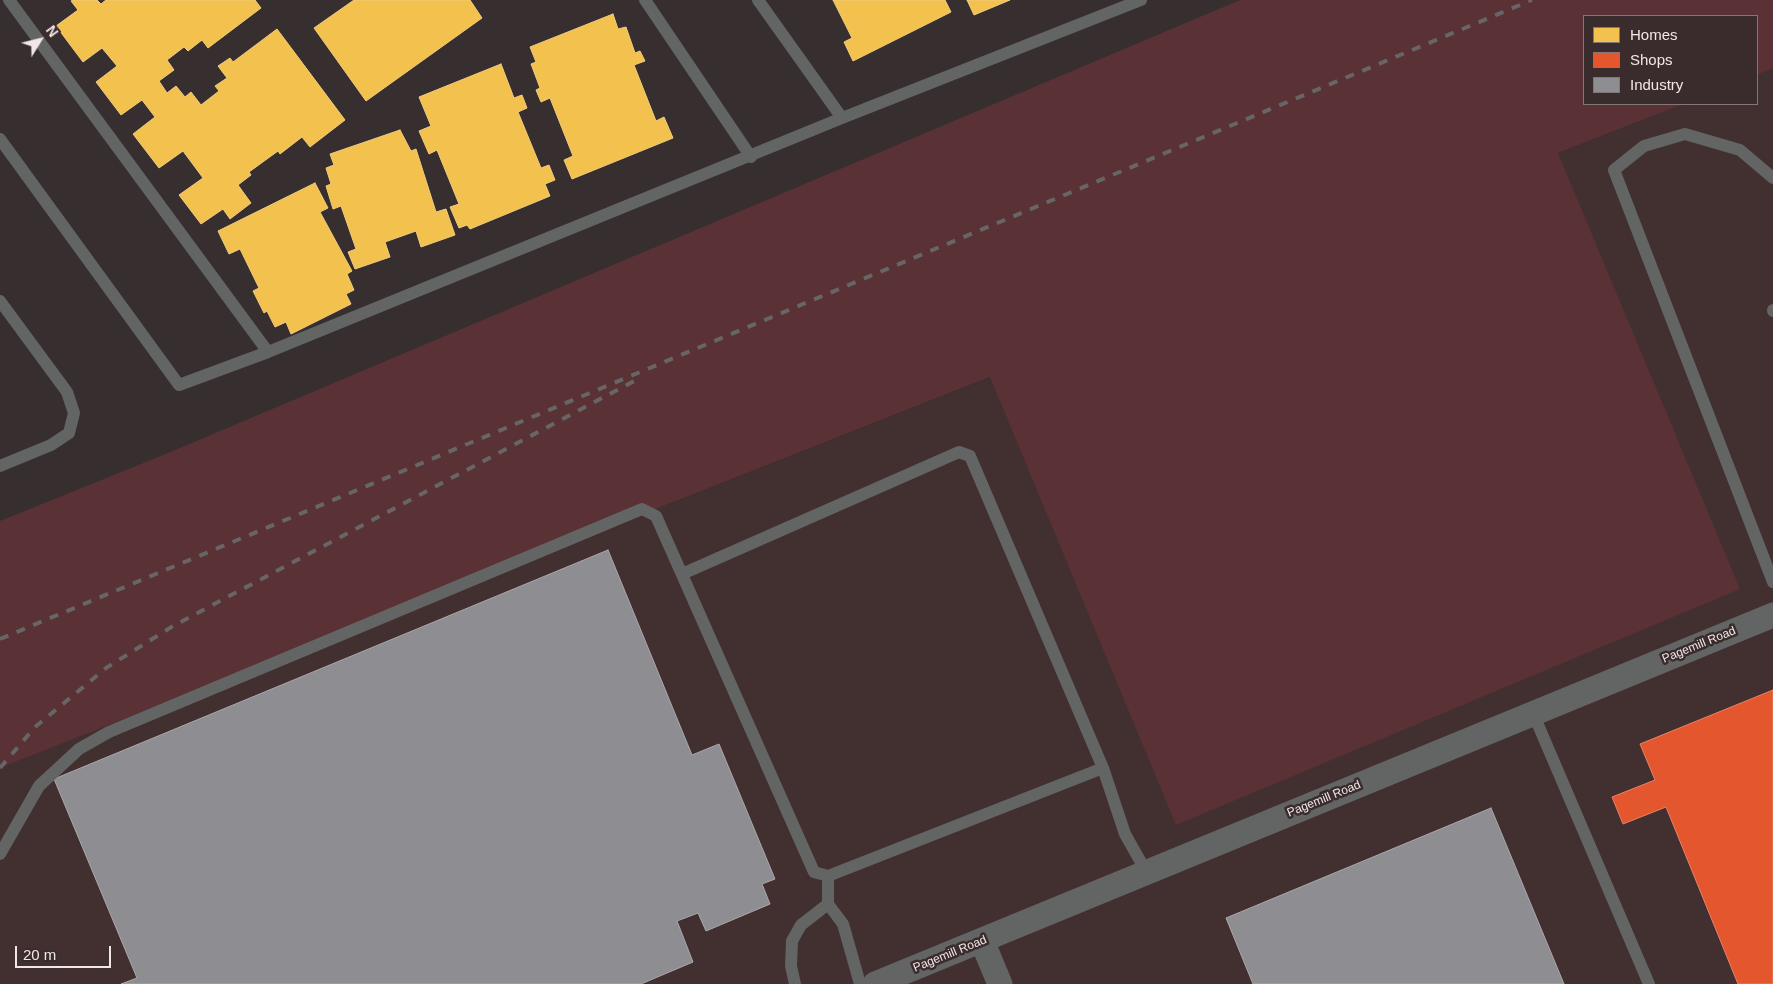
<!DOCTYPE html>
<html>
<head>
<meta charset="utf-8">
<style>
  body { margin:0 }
  #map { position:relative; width:1773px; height:984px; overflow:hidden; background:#362e2f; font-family:Arial,sans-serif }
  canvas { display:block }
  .legend { position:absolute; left:1583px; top:15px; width:175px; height:90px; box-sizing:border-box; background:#3a2b2c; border:1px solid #837677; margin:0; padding:6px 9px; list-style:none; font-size:15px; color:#f1e7e7 }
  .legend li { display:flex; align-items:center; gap:10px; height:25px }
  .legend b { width:25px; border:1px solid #837677 }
  .north { position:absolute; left:15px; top:15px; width:50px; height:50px; -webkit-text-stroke:4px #3a2b2c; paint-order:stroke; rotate:54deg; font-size:14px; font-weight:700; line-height:20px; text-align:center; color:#f1e7e7 }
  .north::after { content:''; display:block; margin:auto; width:18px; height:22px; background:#f1e7e7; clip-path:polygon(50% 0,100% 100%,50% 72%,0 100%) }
  .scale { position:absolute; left:15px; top:946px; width:96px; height:22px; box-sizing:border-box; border:2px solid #f1e7e7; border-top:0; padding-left:6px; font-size:15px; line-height:18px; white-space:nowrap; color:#f1e7e7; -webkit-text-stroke:4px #3a2b2c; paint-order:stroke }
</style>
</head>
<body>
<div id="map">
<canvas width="1773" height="984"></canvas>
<ul class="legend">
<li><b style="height:14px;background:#f2c14e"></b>Homes</li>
<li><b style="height:14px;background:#e4572e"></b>Shops</li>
<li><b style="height:14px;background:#8d8d92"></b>Industry</li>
</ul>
<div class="north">N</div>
<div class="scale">20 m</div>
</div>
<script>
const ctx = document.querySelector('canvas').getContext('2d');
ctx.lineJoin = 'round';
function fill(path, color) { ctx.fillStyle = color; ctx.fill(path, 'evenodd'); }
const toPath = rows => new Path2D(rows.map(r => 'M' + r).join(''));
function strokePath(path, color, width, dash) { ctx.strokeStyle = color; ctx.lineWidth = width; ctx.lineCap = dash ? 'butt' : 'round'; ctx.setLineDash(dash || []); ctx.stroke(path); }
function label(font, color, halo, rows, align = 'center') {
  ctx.font = font + ' Arial,sans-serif'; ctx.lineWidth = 5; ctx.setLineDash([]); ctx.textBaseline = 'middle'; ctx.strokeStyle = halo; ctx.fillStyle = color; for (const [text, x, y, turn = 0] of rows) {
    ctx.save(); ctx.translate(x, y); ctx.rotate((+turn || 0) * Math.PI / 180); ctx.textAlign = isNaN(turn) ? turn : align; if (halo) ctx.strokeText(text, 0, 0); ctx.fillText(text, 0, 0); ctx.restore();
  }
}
fill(toPath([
  [1773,68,1773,984,0,984,0,768,1683,104,1757,104,1757,75]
]), '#422f30');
fill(toPath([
  [1240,0,1773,0,1773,68,1757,75,1757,16,1584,16,1584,104,1683,104,1558,153,1740,589,1176,825,990,377,0,768,0,521,168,453]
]), '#5a3135');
const homes = toPath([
  [73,0,97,0,101,4,106,0,255,0,261,8,208,48,202,40,188,51,184,47,167,60,174,70,159,81,167,93,176,86,185,97,191,92,201,105,219,91,215,86,227,78,218,66,230,58,233,62,277,29,345,120,310,147,302,137,280,154,278,151,249,172,251,175,238,185,251,203,230,219,223,209,201,224,179,195,203,178,183,151,159,168,133,134,155,117,142,100,121,115,96,82,117,66,102,48,83,62,56,26,78,10,71,1,73,0],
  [354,0,470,0,482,18,366,101,314,28,354,0],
  [833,0,945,0,951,12,853,61,844,42,852,38,833,0],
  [967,0,1010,0,974,15,967,0],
  [613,14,618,29,626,27,635,53,640,51,645,61,634,65,656,121,664,117,673,138,572,179,564,160,573,156,550,98,541,102,536,90,540,88,531,64,536,62,530,47,613,14],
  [501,64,514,98,522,95,527,108,518,112,541,168,549,165,555,180,545,184,550,196,470,229,467,225,459,228,450,207,459,204,437,150,429,154,419,131,431,126,419,97,501,64],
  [400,130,411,151,416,149,436,212,446,209,455,235,421,247,416,231,385,242,390,257,355,269,348,252,356,249,341,206,333,209,326,186,331,184,326,168,334,165,330,154,400,130],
  [315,183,328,208,320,212,352,271,347,274,354,290,346,294,351,304,291,334,286,322,275,327,267,311,264,313,253,291,259,288,240,249,229,254,218,231,315,183]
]);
fill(homes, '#f2c14e');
strokePath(homes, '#f2cc7c', 1);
const shops = toPath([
  [1773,690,1773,984,1738,984,1666,807,1623,824,1612,797,1655,780,1640,744,1773,690]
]);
fill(shops, '#e4572e');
strokePath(shops, '#e88266', 1);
const industry = toPath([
  [608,550,692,755,719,744,775,879,762,884,770,904,706,931,698,913,677,921,693,962,641,984,121,984,137,978,54,779,608,550],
  [1491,808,1564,984,1253,984,1226,918,1491,808]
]);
fill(industry, '#8d8d92');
strokePath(industry, '#aba8ac', 1);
strokePath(toPath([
  [9,0,268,352],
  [645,0,751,157],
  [758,0,842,118],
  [0,139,179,385,268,352,842,118,1141,0],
  [1773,178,1740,150,1685,134,1644,146,1614,170,1773,582],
  [0,301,67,392,74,413,69,433,51,445,0,466],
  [1773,310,1773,311],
  [682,574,959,452,970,456,1103,768,1125,834,1147,873],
  [1533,713,1649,984],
  [0,854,39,786,79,749,109,732,642,509,656,516,814,872,828,876,1103,768],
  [828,876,828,904,843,924,860,984],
  [795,984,791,966,792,941,801,925,828,904]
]), '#636464', 12);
strokePath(toPath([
  [982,941,1000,984],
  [875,984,1773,615]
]), '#636464', 25);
strokePath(toPath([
  [0,639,1532,0],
  [0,768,35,727,106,668,173,626,636,380]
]), '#686566', 4, [9, 9]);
label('12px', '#f1e7e7', '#3a2b2c', [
  ["Pagemill Road",1699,645,-22],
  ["Pagemill Road",1324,799,-22],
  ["Pagemill Road",950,954,-22]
]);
</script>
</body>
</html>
